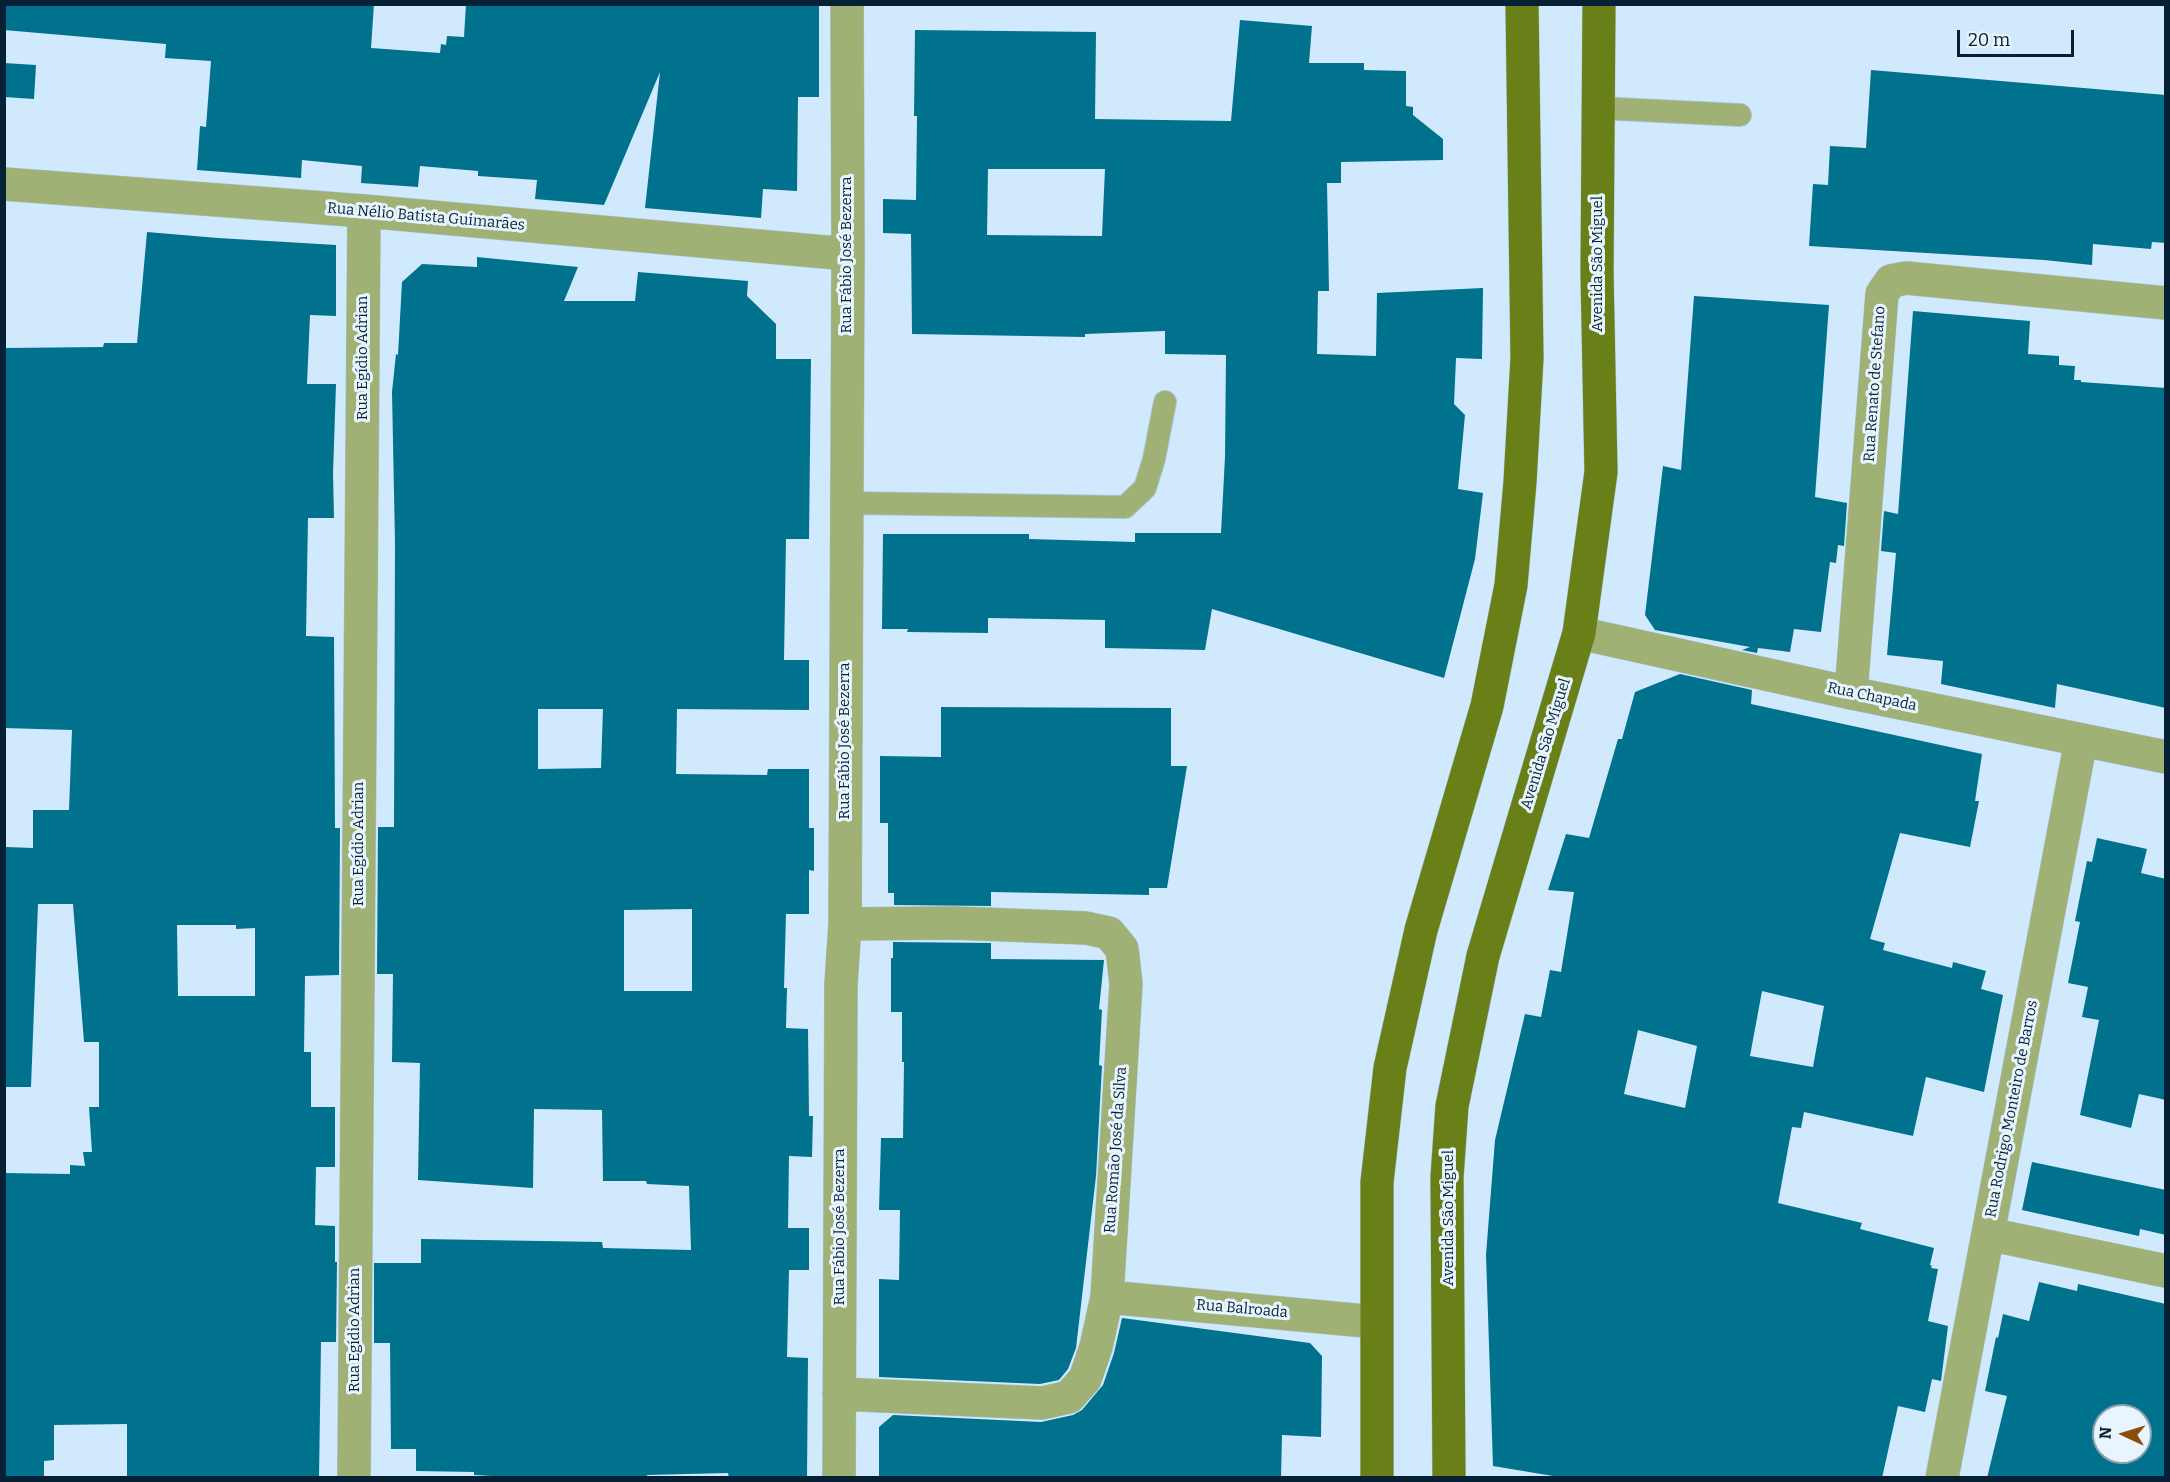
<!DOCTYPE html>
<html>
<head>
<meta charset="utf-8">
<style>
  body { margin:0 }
  #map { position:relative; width:2170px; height:1482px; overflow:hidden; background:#d0e9fd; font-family:Bitter,serif }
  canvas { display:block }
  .frame { position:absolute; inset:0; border:6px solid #062133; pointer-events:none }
  .north { position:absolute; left:2092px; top:1404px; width:60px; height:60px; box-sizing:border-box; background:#e8f4fe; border:2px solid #8ea0ad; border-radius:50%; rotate:274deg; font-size:16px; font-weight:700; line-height:24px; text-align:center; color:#062133 }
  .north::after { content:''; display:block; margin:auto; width:21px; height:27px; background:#894e08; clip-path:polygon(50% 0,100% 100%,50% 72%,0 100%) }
  .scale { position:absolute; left:1957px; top:30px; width:117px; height:27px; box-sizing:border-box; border:3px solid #062133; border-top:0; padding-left:8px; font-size:18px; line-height:21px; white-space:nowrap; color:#062133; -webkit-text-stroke:4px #e8f4fe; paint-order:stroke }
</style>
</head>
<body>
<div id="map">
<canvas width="2170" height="1482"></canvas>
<div class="frame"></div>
<div class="north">N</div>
<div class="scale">20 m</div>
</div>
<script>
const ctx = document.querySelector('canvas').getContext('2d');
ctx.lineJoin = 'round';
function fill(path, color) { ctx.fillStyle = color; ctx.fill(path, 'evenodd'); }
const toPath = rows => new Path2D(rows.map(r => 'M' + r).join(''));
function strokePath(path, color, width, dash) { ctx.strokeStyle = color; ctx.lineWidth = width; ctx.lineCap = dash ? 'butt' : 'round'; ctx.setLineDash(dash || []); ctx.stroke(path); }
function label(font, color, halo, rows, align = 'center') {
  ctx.font = font + ' Bitter,serif'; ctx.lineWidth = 6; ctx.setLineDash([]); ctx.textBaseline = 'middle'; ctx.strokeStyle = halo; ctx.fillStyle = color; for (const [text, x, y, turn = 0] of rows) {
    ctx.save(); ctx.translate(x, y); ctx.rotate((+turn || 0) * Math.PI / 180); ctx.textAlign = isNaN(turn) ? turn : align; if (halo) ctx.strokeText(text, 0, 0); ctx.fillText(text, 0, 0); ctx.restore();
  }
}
fill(toPath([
  [4,4,374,4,371,48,440,53,441,44,446,45,447,36,464,37,466,4,819,4,819,97,798,97,797,191,763,189,761,218,645,208,660,72,604,205,535,199,537,180,478,176,478,171,420,166,418,187,361,183,362,166,302,160,301,178,197,170,200,126,206,127,211,61,165,58,166,44,4,30],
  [1240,20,1312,26,1309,63,1364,63,1364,70,1406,71,1406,106,1413,107,1413,115,1443,139,1443,160,1341,162,1341,183,1327,183,1329,291,1318,291,1317,354,1376,356,1377,293,1483,288,1482,359,1456,358,1454,404,1465,415,1458,489,1483,493,1475,559,1444,678,1212,609,1205,650,1105,648,1105,620,988,618,988,633,907,632,908,629,882,629,883,534,1029,534,1029,539,1135,542,1135,533,1221,533,1225,457,1226,355,1165,354,1165,331,1085,334,1085,337,912,334,911,234,883,233,883,199,916,200,917,116,914,116,915,30,1096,32,1095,119,1231,121],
  [988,169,1105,169,1102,236,987,235],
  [4,63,36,65,34,99,4,97],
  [1871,70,2166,95,2166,243,2152,242,2151,249,2093,244,2092,265,2044,260,1809,246,1813,184,1828,185,1830,146,1866,148],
  [147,232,218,238,336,245,336,316,310,315,307,384,336,384,333,474,334,518,308,518,307,576,306,636,334,637,335,828,340,828,339,975,305,976,304,1052,311,1052,311,1107,335,1107,335,1167,316,1167,315,1225,335,1226,335,1262,337,1262,336,1342,321,1342,319,1478,127,1478,127,1424,54,1425,54,1460,44,1461,44,1478,4,1478,4,1173,70,1174,70,1165,85,1166,83,1152,92,1152,89,1107,99,1107,99,1042,84,1042,73,904,38,904,31,1087,4,1087,4,870,6,847,33,848,33,810,69,810,72,730,4,728,4,348,103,347,104,343,137,343],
  [177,925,236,925,236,929,255,928,255,996,178,996],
  [477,257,578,267,564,301,635,301,638,272,748,281,747,296,776,324,776,359,811,359,809,539,786,539,784,660,809,660,809,710,677,709,676,774,767,775,768,769,809,769,809,828,814,828,814,871,809,870,809,914,786,914,784,988,787,988,786,1028,808,1029,809,1116,813,1116,812,1157,789,1156,788,1228,809,1228,809,1270,789,1270,787,1357,808,1358,807,1478,729,1478,728,1473,647,1475,648,1478,528,1478,474,1475,474,1472,416,1471,416,1449,391,1449,390,1343,374,1343,374,1263,421,1263,421,1239,602,1242,603,1248,691,1250,689,1186,647,1184,646,1181,603,1181,602,1110,534,1109,533,1188,418,1180,420,1063,392,1062,393,974,377,974,378,827,394,827,395,543,392,392,396,354,398,355,402,282,422,264,477,267],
  [538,709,603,709,601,768,538,769],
  [692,909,692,991,624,991,624,910],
  [1694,296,1829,305,1815,497,1847,503,1844,546,1838,545,1836,563,1830,562,1821,632,1794,629,1790,652,1758,648,1757,653,1742,650,1750,647,1655,630,1645,615,1663,466,1681,470],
  [1913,311,2030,321,2028,354,2059,356,2059,365,2075,366,2074,380,2081,380,2081,382,2166,388,2166,708,2057,684,2055,708,1941,684,1943,661,1887,655,1896,553,1881,551,1884,511,1898,514],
  [1680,674,1752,690,1751,704,1982,754,1975,801,1979,801,1970,847,1900,833,1870,939,1885,943,1883,950,1952,968,1953,962,1986,971,1981,989,2003,995,1984,1092,1926,1077,1913,1136,1804,1112,1801,1128,1792,1127,1778,1203,1862,1223,1860,1229,1934,1248,1930,1265,1932,1266,1931,1268,1938,1269,1928,1321,1948,1326,1941,1381,1932,1379,1925,1412,1898,1406,1882,1478,1565,1478,1493,1466,1486,1255,1495,1140,1525,1014,1541,1017,1550,970,1561,972,1574,892,1548,890,1566,834,1589,838,1618,739,1622,739,1635,692],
  [1762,991,1824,1006,1813,1067,1750,1056],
  [1638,1030,1697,1046,1685,1108,1624,1094],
  [941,707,1171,708,1171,766,1187,766,1167,888,1149,888,1149,895,991,892,991,906,894,905,894,893,888,893,888,823,880,823,880,756,941,757],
  [2097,838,2147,849,2141,873,2166,879,2166,1100,2139,1094,2131,1128,2080,1115,2099,1020,2082,1017,2088,987,2068,983,2080,922,2075,921,2087,861,2092,862],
  [893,942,991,943,991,959,1104,960,1099,1009,1102,1010,1099,1065,1102,1066,1096,1176,1076,1348,1068,1369,1059,1380,1040,1384,879,1377,879,1279,899,1280,900,1210,879,1210,881,1138,903,1138,904,1062,902,1062,902,1012,891,1012,891,958,893,958],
  [2032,1162,2166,1190,2166,1235,2140,1229,2139,1236,2022,1210],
  [2039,1282,2077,1291,2078,1284,2166,1304,2166,1478,1987,1478,2007,1396,1985,1391,1996,1337,1998,1338,2003,1314,2029,1321],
  [2104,1416,2140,1416,2140,1452,2104,1452],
  [1122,1318,1310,1343,1322,1356,1321,1437,1282,1435,1281,1478,879,1478,879,1427,893,1415,1041,1422,1073,1415,1082,1410,1103,1385,1114,1353]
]), '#01728d');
const lane = toPath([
  [1598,108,1740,115],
  [847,503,1125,507,1145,488,1154,459,1165,402]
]);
const street = toPath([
  [4,184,364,211,848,254],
  [1579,633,1851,693,2166,757],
  [1851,693,1882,294,1891,281,1906,278,2166,303],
  [1988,1234,2166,1271],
  [1107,1297,1376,1322],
  [839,1394,1042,1403,1069,1397,1085,1379,1096,1347,1107,1297,1126,984,1122,949,1109,933,1086,928,954,923,845,924],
  [354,1478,364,211],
  [839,1478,841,984,845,924,848,254,847,4],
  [1942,1478,2081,740]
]);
const primary = toPath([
  [1377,1478,1377,1182,1390,1068,1421,930,1487,706,1511,585,1520,482,1527,358,1522,4],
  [1449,1478,1447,1177,1452,1106,1483,956,1579,633,1601,472,1597,272,1599,4]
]);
strokePath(lane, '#acc5d9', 24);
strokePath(street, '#acc5d9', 34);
strokePath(primary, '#acc5d9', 34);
strokePath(lane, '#9fb175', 22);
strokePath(street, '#9fb175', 33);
strokePath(primary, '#698018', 33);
label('15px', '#062133', '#e8f4fe', [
  ["Rua Nélio Batista Guimarães",426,217,5],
  ["Rua Fábio José Bezerra",847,255,-90],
  ["Avenida São Miguel",1598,264,-90],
  ["Rua Egídio Adrian",363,358,-90],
  ["Rua Renato de Stefano",1875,384,-86],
  ["Rua Chapada",1872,697,12],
  ["Rua Fábio José Bezerra",845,741,-90],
  ["Avenida São Miguel",1546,744,-73],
  ["Rua Egídio Adrian",359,844,-90],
  ["Rua Rodrigo Monteiro de Barros",2012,1109,-79],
  ["Rua Romão José da Silva",1116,1150,-86],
  ["Avenida São Miguel",1449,1218,-90],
  ["Rua Fábio José Bezerra",840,1227,-90],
  ["Rua Balroada",1242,1309,5],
  ["Rua Egídio Adrian",355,1330,-90]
]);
</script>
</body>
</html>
